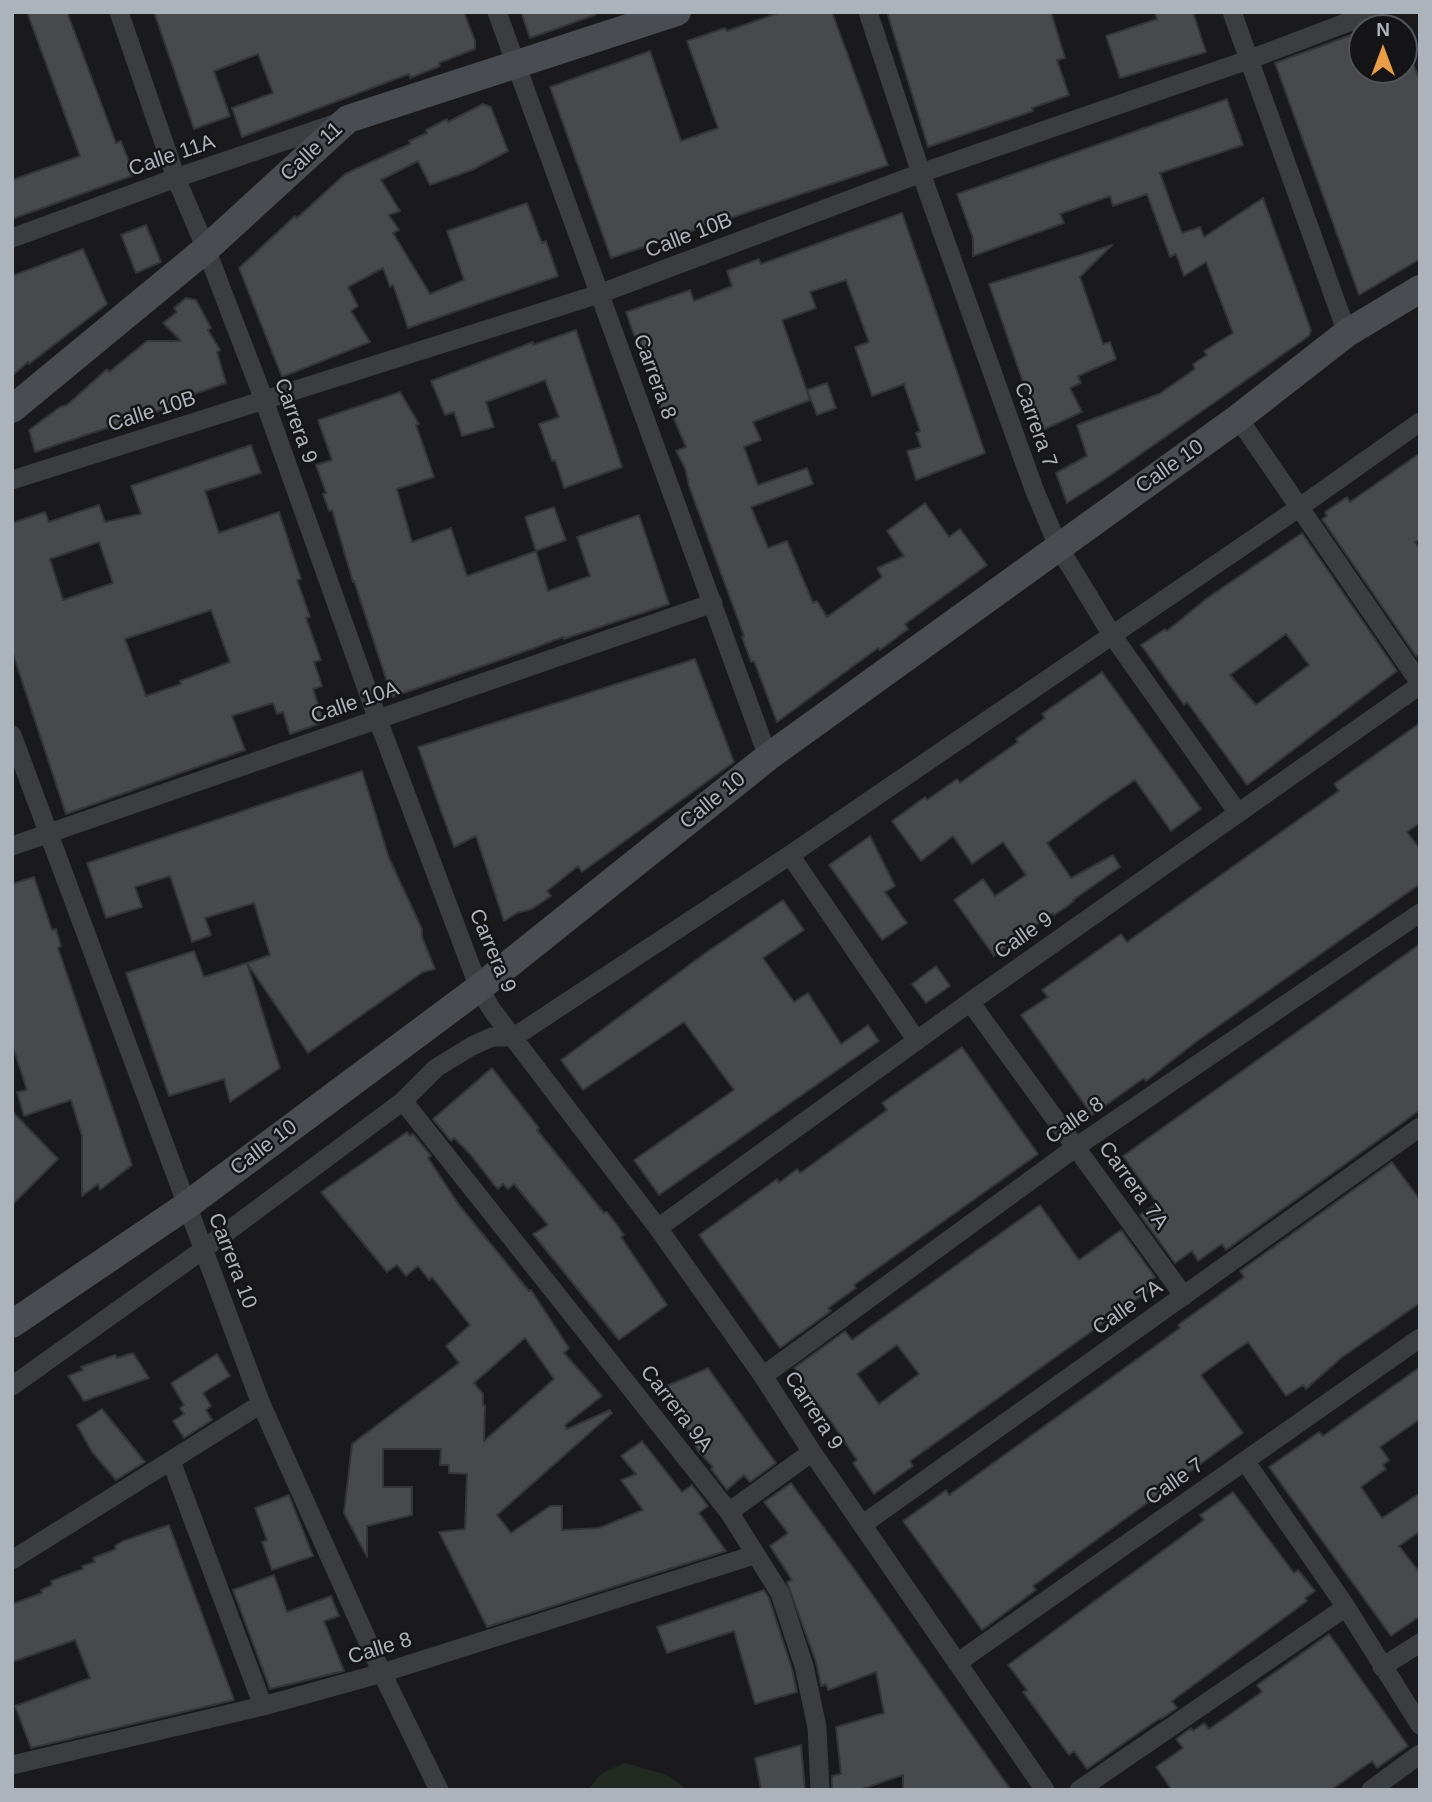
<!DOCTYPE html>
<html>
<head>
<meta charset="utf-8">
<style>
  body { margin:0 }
  #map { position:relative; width:1432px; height:1802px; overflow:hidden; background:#1a1a1c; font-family:Arial,sans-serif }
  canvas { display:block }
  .frame { position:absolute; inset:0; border:14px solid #adb3bb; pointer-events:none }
  .north { position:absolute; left:1348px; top:14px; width:70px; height:70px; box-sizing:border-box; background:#151517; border:2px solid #525459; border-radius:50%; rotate:0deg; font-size:19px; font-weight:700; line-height:28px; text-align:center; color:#adb3bb }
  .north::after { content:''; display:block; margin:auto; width:24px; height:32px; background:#ea9d45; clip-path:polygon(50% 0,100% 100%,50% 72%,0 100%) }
</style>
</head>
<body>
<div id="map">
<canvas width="1432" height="1802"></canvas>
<div class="frame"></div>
<div class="north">N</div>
</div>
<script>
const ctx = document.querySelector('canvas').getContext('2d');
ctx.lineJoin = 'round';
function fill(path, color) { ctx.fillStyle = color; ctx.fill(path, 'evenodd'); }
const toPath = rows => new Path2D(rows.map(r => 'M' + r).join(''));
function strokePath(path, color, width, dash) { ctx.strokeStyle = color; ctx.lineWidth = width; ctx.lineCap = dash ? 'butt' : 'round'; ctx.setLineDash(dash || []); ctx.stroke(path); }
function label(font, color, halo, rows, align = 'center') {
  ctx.font = font + ' Arial,sans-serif'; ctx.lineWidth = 5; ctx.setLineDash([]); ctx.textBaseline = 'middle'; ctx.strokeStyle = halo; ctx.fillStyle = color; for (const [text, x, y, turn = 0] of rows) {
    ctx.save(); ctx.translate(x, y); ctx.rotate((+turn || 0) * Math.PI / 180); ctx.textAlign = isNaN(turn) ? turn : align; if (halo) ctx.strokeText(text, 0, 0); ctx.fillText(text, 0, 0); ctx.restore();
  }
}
fill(toPath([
  [624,1763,665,1774,688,1790,588,1790,601,1774]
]), '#222a22');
const building = toPath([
  [27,12,67,12,116,143,121,141,134,175,12,219,12,180,80,156,27,12],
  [154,12,464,12,475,41,475,49,439,63,440,66,410,78,409,74,242,137,232,108,273,93,258,54,214,71,230,116,194,129,154,12],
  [521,12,595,12,595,15,530,38,521,12],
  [781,12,832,12,888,165,611,258,550,87,650,51,681,141,718,128,687,41,725,28,727,31,781,12],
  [887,12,1051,12,1065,58,1057,60,1069,95,1032,108,1033,111,928,147,887,12],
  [1155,12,1193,12,1206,52,1120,78,1106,36,1157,19,1155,12],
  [1362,31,1362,70,1404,70,1404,63,1412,61,1420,81,1420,259,1359,295,1275,63,1362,31],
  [1227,99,1243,145,1160,173,1174,212,1182,233,1200,227,1204,237,1263,198,1311,330,1309,336,1108,477,1067,503,1056,473,1087,456,1077,425,1159,394,1195,369,1193,364,1207,355,1204,351,1233,333,1206,262,1184,276,1176,254,1170,257,1147,194,1113,206,1110,196,1060,214,1064,223,973,256,973,238,957,194,1227,99],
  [483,104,491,107,508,151,472,170,430,185,418,161,381,180,400,211,389,215,399,230,393,233,430,294,464,280,447,231,527,203,542,243,546,241,558,276,408,328,393,285,390,287,383,268,348,287,358,306,351,311,370,342,282,377,239,268,295,216,297,218,345,174,410,144,409,141,427,133,426,130,447,119,448,122,483,104],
  [902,213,985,453,916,480,907,451,921,447,916,433,920,431,904,384,872,396,855,347,869,342,846,280,810,292,816,308,782,320,810,400,753,422,761,440,744,447,758,485,807,468,813,484,751,507,768,548,787,541,813,603,817,601,827,617,882,577,877,568,904,556,887,531,925,503,949,537,960,529,987,565,905,624,908,629,880,650,878,648,777,722,754,661,751,662,742,637,744,636,689,486,685,468,676,451,686,447,671,412,663,415,641,354,641,342,634,335,626,312,690,290,694,301,732,286,727,271,759,259,761,264,902,213],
  [146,225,161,262,136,273,121,235,146,225],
  [1112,245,1080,277,1103,344,1110,342,1116,359,1078,376,1081,383,1070,388,1082,412,1040,431,989,284,1112,245],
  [83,249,107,304,29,364,28,362,12,376,12,276,83,249],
  [186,298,196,300,211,328,208,330,220,350,217,352,226,383,174,401,175,404,161,410,35,452,29,430,60,407,67,405,107,369,109,372,147,341,181,341,163,323,177,312,174,308,186,298],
  [576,330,622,467,564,488,555,460,552,461,539,424,559,417,545,380,486,402,494,427,462,436,454,412,445,415,431,381,533,342,533,345,576,330],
  [827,383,836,408,817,415,807,390,827,383],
  [400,392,419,424,416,425,434,477,397,489,412,542,451,528,467,576,536,551,525,517,554,507,566,540,536,551,548,591,590,576,577,537,639,515,669,604,564,639,563,637,529,650,392,697,354,581,353,582,332,510,329,511,323,494,326,493,316,465,332,460,318,420,400,392],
  [251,445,261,473,205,491,219,533,279,512,301,579,297,580,310,617,306,618,321,660,314,662,322,686,313,689,324,722,290,734,283,712,277,714,273,703,232,716,245,750,66,814,12,651,12,523,45,512,49,522,99,505,105,522,141,514,131,486,251,445],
  [99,542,113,583,63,600,50,559,99,542],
  [211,610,230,662,180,681,181,684,146,696,125,639,211,610],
  [1420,453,1420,539,1415,542,1420,549,1420,653,1416,656,1322,519,1327,516,1325,512,1335,505,1347,497,1350,502,1420,453],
  [1302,533,1397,671,1247,785,1187,702,1184,705,1141,645,1165,629,1167,631,1206,599,1302,533],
  [1286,634,1309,665,1256,705,1230,675,1286,634],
  [695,659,734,762,582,872,578,866,547,891,551,896,532,909,517,913,504,921,476,836,454,847,418,747,695,659],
  [1102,672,1201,809,1171,831,1135,780,1104,801,1047,843,1071,878,1113,855,1120,867,1073,900,1074,901,1066,907,1054,915,1053,913,994,956,954,900,983,879,995,896,1026,875,1003,842,972,864,953,836,921,861,892,821,925,797,927,800,957,779,960,783,978,770,1018,742,1016,739,1045,718,1042,714,1102,672],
  [1420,723,1420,823,1407,832,1420,849,1420,884,1197,1041,1146,1081,1144,1078,1092,1115,1021,1015,1048,997,1042,990,1121,934,1127,942,1312,810,1339,791,1334,784,1420,723],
  [362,771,389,858,422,929,422,937,435,969,423,972,308,1053,247,963,270,955,254,903,205,918,211,935,192,942,170,876,135,887,142,907,106,918,87,863,362,771],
  [870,836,895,886,885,892,907,923,882,940,829,865,870,836],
  [34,877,52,930,56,929,61,946,58,948,132,1165,100,1190,98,1184,82,1196,82,1136,71,1100,24,1116,17,1092,27,1090,12,1044,12,884,34,877],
  [783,900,804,930,763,958,794,1002,808,993,841,1044,868,1025,879,1041,659,1195,634,1160,734,1090,684,1022,583,1090,561,1060,704,954,783,900],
  [1420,944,1420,1110,1226,1250,1222,1244,1198,1261,1192,1251,1175,1263,1140,1215,1157,1203,1123,1156,1420,944],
  [194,951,204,977,247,963,280,1068,230,1102,224,1079,169,1096,126,973,194,951],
  [936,966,950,986,926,1003,912,984,936,966],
  [962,1047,1038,1154,854,1285,856,1288,828,1308,831,1311,780,1348,699,1235,777,1179,779,1183,797,1169,800,1173,887,1110,882,1103,962,1047],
  [492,1068,539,1128,537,1130,604,1213,607,1212,617,1225,624,1235,621,1237,667,1305,619,1340,533,1234,548,1225,514,1184,508,1189,503,1184,498,1189,495,1186,470,1154,454,1138,451,1141,433,1119,492,1068],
  [12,1111,58,1159,12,1205,12,1111],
  [407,1132,410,1136,413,1134,431,1156,428,1158,459,1205,529,1291,531,1290,569,1348,564,1353,602,1396,565,1425,567,1429,610,1410,612,1413,497,1515,511,1533,550,1506,562,1506,562,1530,599,1528,643,1510,621,1480,636,1474,621,1456,642,1441,682,1492,692,1485,708,1506,699,1513,726,1551,487,1627,439,1532,465,1529,467,1474,449,1473,449,1465,440,1465,441,1449,383,1449,383,1487,412,1487,412,1515,367,1526,367,1557,344,1513,352,1444,459,1363,446,1346,470,1325,432,1277,429,1280,418,1266,406,1276,397,1265,387,1272,321,1192,407,1132],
  [525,1338,554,1379,484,1441,485,1406,483,1405,483,1394,474,1383,525,1338],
  [1392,1162,1420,1200,1420,1303,1341,1358,1306,1389,1303,1385,1286,1396,1248,1342,1226,1357,1201,1375,1243,1433,1033,1586,1036,1590,982,1630,903,1521,946,1490,949,1495,1180,1328,1178,1325,1244,1277,1240,1271,1392,1162],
  [1040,1205,1079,1260,1121,1230,1155,1277,1147,1284,1151,1289,910,1461,913,1466,874,1494,853,1463,857,1460,828,1417,795,1376,798,1373,794,1368,845,1331,852,1340,1040,1205],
  [897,1345,919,1374,879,1404,857,1374,897,1345],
  [133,1353,149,1378,84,1401,68,1376,83,1370,81,1367,115,1355,117,1358,133,1353],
  [217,1354,230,1376,203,1393,211,1406,206,1410,212,1420,184,1438,173,1421,184,1414,180,1408,184,1405,171,1383,217,1354],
  [1420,1367,1420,1419,1380,1447,1389,1460,1383,1465,1386,1469,1361,1487,1382,1518,1420,1493,1420,1531,1399,1546,1420,1573,1420,1616,1391,1636,1269,1467,1319,1432,1323,1436,1420,1367],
  [708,1368,776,1463,750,1482,744,1475,727,1490,711,1469,713,1467,698,1451,683,1421,660,1389,708,1368],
  [102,1409,145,1462,116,1480,92,1452,77,1425,102,1409],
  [791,1483,852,1566,1011,1790,903,1790,903,1775,859,1790,832,1790,832,1776,841,1774,836,1727,884,1713,876,1672,828,1690,826,1684,821,1686,816,1662,787,1582,792,1580,770,1546,788,1533,764,1502,791,1483],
  [1233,1492,1294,1573,1298,1570,1315,1591,1305,1598,1307,1601,1172,1701,1177,1708,1161,1719,1160,1718,1087,1769,1074,1751,1069,1755,1023,1692,1027,1690,1008,1665,1184,1535,1204,1520,1200,1515,1233,1492],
  [289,1495,313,1556,272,1570,262,1542,267,1540,255,1508,289,1495],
  [169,1525,234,1700,31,1748,15,1706,90,1678,75,1640,12,1662,12,1604,42,1593,41,1590,52,1585,51,1581,83,1569,82,1566,95,1562,93,1558,116,1549,115,1546,123,1541,169,1525],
  [274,1575,287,1612,331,1596,339,1616,324,1621,344,1671,270,1689,233,1590,274,1575],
  [764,1590,769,1598,792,1669,797,1692,755,1704,734,1631,667,1653,657,1627,764,1590],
  [1329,1634,1408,1746,1377,1768,1372,1761,1331,1790,1172,1790,1156,1767,1183,1748,1176,1739,1191,1728,1193,1731,1204,1723,1209,1729,1262,1692,1257,1685,1329,1634],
  [801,1745,805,1790,761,1790,755,1758,801,1745]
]);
fill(building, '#47494c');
strokePath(building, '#343538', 2);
strokePath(toPath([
  [119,12,176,178,206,249,264,400,378,720,479,988,492,1010,658,1228,763,1376,812,1452,1045,1790],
  [497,12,768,757],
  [868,12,921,173,1034,489,1058,546,1112,635,1238,813],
  [1232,12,1347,333],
  [12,238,176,178,337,123],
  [1238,418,1420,683],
  [12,480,599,294,921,173,1248,60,1375,12],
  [12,735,261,1404,382,1673,439,1790],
  [12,846,713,603],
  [790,855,917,1041],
  [970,1002,1184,1296],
  [403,1101,729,1512,780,1593,804,1666,817,1727,820,1790],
  [658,1228,970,1002,1420,685],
  [763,1376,1076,1147,1420,913],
  [12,1386,204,1249,403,1101,436,1068,472,1046,492,1037,514,1037,790,855,1300,507,1420,422],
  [171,1461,263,1706],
  [1245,1461,1346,1607,1420,1725],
  [729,1512,812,1452],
  [862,1525,1420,1127],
  [12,1560,261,1404],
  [957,1663,1420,1338],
  [1382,1667,1420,1643],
  [12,1765,263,1706,382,1673,754,1555],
  [1079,1790,1346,1607],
  [1371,1790,1420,1754]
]), '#3b3d41', 19);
strokePath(toPath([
  [12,409,206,249,348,119,677,12],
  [12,1324,186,1206,479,988,768,757,1238,418,1347,333,1420,289]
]), '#494c51', 28);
label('21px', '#adb3bb', '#151517', [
  ["Calle 11",312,152,-43],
  ["Calle 11A",172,156,-19],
  ["Calle 10B",689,236,-21],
  ["Carrera 8",654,377,70],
  ["Calle 10B",152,412,-18],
  ["Carrera 9",295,421,70],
  ["Carrera 7",1035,425,70],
  ["Calle 10",1170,467,-35],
  ["Calle 10A",355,703,-19],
  ["Calle 10",713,801,-39],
  ["Calle 9",1024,936,-35],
  ["Carrera 9",492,951,67],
  ["Calle 8",1075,1121,-35],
  ["Calle 10",264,1148,-37],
  ["Carrera 7A",1133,1186,54],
  ["Carrera 10",232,1261,69],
  ["Calle 7A",1128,1308,-35],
  ["Carrera 9A",676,1409,52],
  ["Carrera 9",813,1411,57],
  ["Calle 7",1175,1482,-35],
  ["Calle 8",380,1649,-17]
]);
</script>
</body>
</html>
